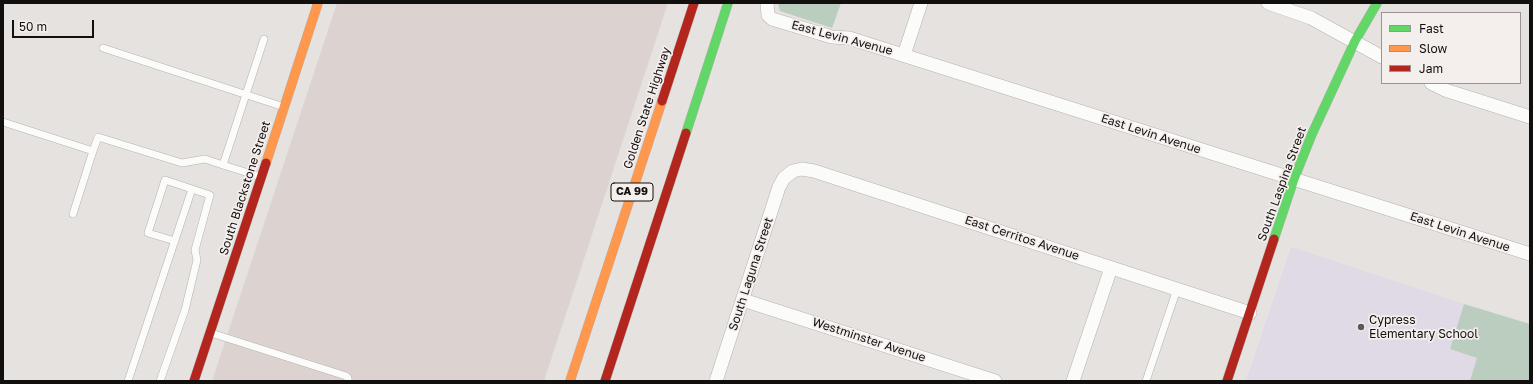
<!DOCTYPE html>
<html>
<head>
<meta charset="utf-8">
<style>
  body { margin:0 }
  #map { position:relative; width:1533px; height:384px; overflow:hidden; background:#e5e2e0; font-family:"Golos Text",sans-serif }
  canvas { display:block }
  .frame { position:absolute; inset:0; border:4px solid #12100f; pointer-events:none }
  .legend { position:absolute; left:1381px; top:12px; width:140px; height:72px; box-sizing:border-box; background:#f4eeec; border:1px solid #9a9594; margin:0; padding:5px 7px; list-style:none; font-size:12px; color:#12100f }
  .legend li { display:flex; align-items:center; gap:8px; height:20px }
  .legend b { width:20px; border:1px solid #9a9594 }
  .scale { position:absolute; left:12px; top:20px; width:82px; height:18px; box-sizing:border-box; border:2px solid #12100f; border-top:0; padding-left:5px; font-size:12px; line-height:14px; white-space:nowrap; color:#12100f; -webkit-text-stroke:3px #f4eeec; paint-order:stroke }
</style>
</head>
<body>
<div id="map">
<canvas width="1533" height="384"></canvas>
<div class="frame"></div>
<ul class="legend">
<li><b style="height:5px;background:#63d668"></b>Fast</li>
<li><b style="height:5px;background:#ff974d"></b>Slow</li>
<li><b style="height:5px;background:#b3261e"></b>Jam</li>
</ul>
<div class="scale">50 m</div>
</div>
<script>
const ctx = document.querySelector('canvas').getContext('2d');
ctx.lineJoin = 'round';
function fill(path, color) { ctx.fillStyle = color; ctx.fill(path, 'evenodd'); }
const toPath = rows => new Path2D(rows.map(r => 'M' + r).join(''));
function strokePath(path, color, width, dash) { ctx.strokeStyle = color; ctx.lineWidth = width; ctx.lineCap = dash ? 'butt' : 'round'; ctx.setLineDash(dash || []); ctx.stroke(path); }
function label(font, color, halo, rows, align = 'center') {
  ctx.font = font + ' "Golos Text",sans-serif'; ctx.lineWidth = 3.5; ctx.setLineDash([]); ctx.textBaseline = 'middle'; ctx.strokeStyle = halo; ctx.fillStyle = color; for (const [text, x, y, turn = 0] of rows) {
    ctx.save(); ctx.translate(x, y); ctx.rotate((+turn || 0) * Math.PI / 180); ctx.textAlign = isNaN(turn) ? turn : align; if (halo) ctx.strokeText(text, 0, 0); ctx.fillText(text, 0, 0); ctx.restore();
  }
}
fill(toPath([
  [337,3,668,3,544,381,212,381]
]), '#dcd3d0');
fill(toPath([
  [1291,247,1464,304,1450,349,1477,358,1470,381,1246,381]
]), '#dfdae6');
fill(toPath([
  [778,3,841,3,832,28,780,11],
  [1464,304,1530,324,1530,381,1470,381,1477,358,1450,349]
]), '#bbcdbe');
const lane = toPath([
  [103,48,284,107],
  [3,122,93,151,73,214],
  [93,151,98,137,182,163,205,159,223,165],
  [261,177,223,165,264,39],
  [211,333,346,376,348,378,348,381],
  [128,381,192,189],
  [160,381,185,310,197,260,195,250,210,195,165,180,148,233,175,241],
  [1146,381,1177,289]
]);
const street = toPath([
  [767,3,768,15,772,19,832,37,849,38,1530,254],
  [1268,3,1311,18,1382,57],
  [904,55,921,3],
  [1431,83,1445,90,1530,117],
  [743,300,995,381],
  [716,381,779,187,784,178,793,171,802,169,814,171,1250,313],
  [1073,381,1111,268]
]);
const fast = toPath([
  [686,133,728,3],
  [1274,239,1294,179,1312,134,1355,41,1377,3]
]);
const slow = toPath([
  [266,163,318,3],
  [570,381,662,101]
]);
const jam = toPath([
  [662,101,694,3],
  [194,381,266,163],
  [605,381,686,133],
  [1227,381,1274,239]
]);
strokePath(lane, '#b5b3b1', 8);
strokePath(street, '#b5b3b1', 14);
strokePath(fast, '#b5b3b1', 10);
strokePath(slow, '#b5b3b1', 10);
strokePath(jam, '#b5b3b1', 10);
strokePath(lane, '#fbfbfa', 7);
strokePath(street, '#fbfbfa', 13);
strokePath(fast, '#63d668', 9);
strokePath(slow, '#ff974d', 9);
strokePath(jam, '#b3261e', 9);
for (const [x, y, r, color] of [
  [1361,327,4,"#5c5a58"]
]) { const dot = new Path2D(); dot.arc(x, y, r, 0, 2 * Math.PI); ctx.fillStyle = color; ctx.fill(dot); strokePath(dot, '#f4eeec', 1.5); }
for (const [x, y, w] of [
  [632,192,42]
]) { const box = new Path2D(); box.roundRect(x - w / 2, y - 9, w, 18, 3); ctx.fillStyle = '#f4eeec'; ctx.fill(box); strokePath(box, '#12100f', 1); }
label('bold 11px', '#12100f', null, [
  ["CA 99",632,192]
]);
label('12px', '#12100f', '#f4eeec', [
  ["East Levin Avenue",842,38,15],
  ["Golden State Highway",647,108,-72],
  ["East Levin Avenue",1151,134,18],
  ["South Laspina Street",1282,184,-70],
  ["South Blackstone Street",245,188,-72],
  ["East Levin Avenue",1460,232,18],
  ["East Cerritos Avenue",1022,238,18],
  ["South Laguna Street",751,274,-72],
  ["Westminster Avenue",869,340,18]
]);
label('12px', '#12100f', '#f4eeec', [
  ["Cypress",1369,320],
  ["Elementary School",1369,334]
], 'left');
</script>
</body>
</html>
